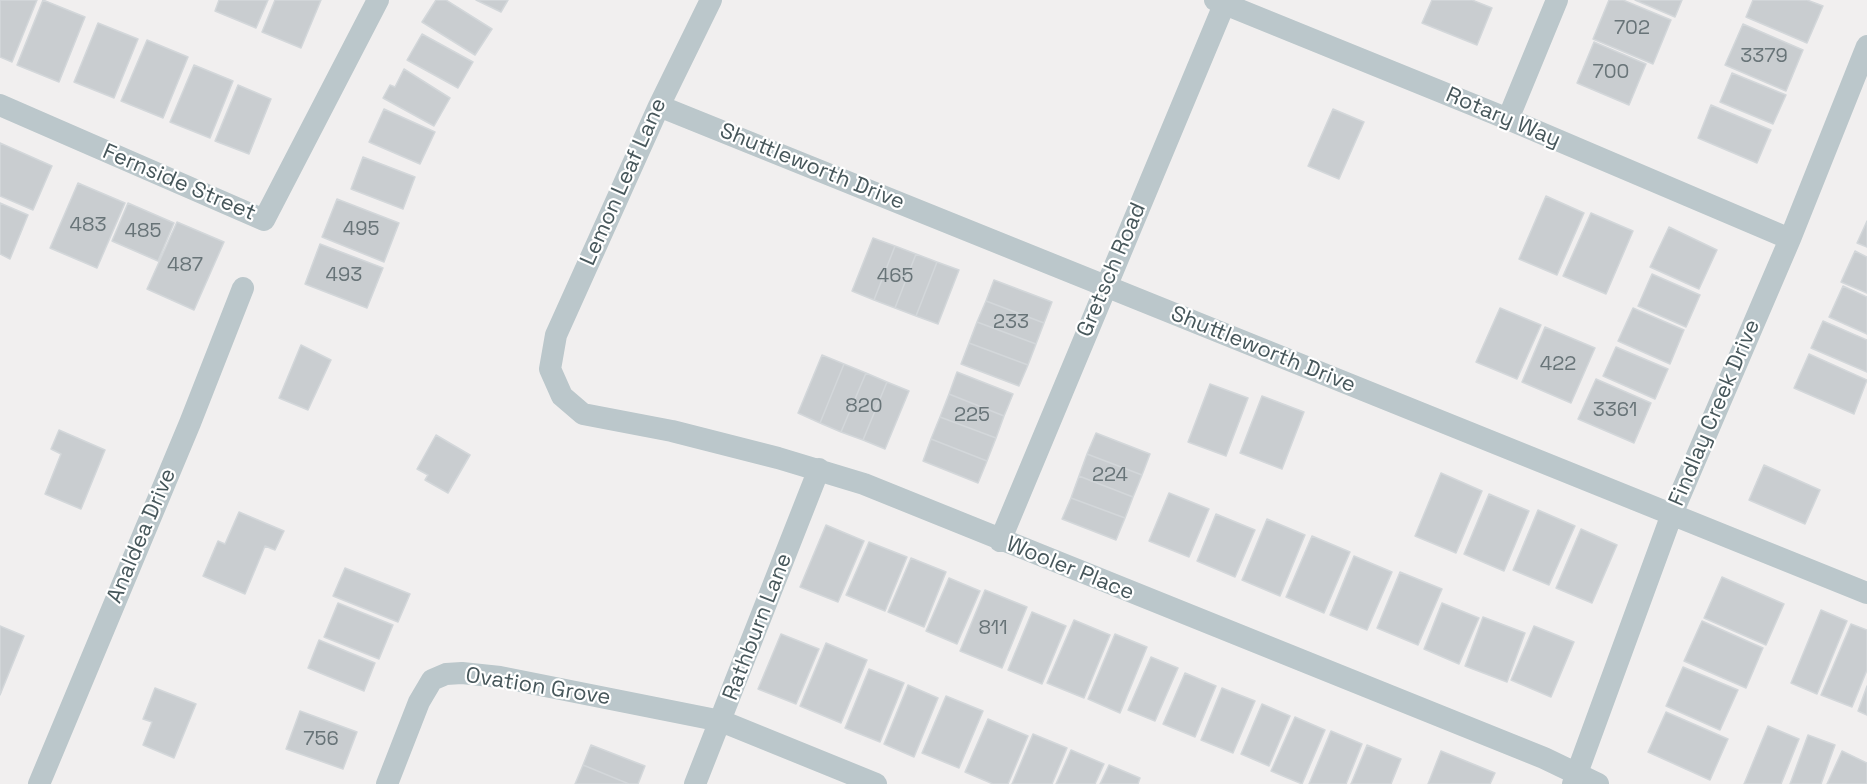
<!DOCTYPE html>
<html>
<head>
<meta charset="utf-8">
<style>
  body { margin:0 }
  canvas { display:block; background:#f1efef }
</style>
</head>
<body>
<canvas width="1867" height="784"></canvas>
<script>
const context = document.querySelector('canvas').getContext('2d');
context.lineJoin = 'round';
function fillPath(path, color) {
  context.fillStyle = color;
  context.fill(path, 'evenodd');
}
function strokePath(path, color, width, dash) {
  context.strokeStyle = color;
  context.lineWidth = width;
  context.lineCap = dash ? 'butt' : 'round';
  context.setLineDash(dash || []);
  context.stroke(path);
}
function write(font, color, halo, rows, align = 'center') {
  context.font = font + ' "Space Grotesk",sans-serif';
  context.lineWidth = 4.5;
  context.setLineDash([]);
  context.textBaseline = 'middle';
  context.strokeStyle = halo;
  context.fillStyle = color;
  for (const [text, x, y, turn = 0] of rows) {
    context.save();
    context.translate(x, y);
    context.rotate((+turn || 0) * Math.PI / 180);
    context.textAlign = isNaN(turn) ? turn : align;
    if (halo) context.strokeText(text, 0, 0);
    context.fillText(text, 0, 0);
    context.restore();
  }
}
const building = new Path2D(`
  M0,0H37L12,62L0,57Z
  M43,0L85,17L59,82L17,65Z
  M219,0H268L256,28L215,11Z
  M275,0H321L301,48L262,32Z
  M436,0H446L492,29L475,55L422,22Z
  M476,0H508L501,12Z
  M1432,0H1472L1492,8L1477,45L1422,23Z
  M1609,0H1623L1671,20L1653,64L1593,39Z
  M1635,0H1682L1675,17Z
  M1753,0H1807L1823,6L1807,43L1746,17Z
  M98,23L138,39L114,98L74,82Z
  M1743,24L1803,50L1786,91L1725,65Z
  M422,34L473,62L458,88L407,60Z
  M147,40L188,57L163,118L121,101Z
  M1594,42L1646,64L1629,105L1577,83Z
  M194,65L233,81L210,138L170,122Z
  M404,69L450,98L434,126L383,98L390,85L395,87Z
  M1732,73L1786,95L1773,124L1720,102Z
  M238,85L271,99L249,154L215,141Z
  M1711,105L1771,130L1757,163L1698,138Z
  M384,109L435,132L420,164L369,142Z
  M1333,109L1364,122L1339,179L1308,166Z
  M0,143L52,166L33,210L0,196Z
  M363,157L415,177L403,209L351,189Z
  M78,183L125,203L97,268L50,248Z
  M1546,196L1584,213L1557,275L1519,259Z
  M337,199L399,223L384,262L322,237Z
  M0,203L28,215L10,259L0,254Z
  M128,203L174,223L158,261L112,241Z
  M1591,213L1633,231L1606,294L1563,276Z
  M1867,221V247L1857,243Z
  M177,222L224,242L194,310L147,289Z
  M1669,227L1717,250L1699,289L1650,267Z
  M873,238L895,246L874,300L852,291Z
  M320,244L383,268L367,308L305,284Z
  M895,246L916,254L895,308L874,300Z
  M1855,251L1867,257V293L1841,282Z
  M916,254L937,262L916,316L895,308Z
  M937,262L959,270L938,324L916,316Z
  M1652,274L1700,295L1686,327L1638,306Z
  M994,280L1052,302L1044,323L986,301Z
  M1843,286L1867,297V334L1829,317Z
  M986,301L1044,323L1036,344L977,322Z
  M1500,308L1541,325L1517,379L1476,362Z
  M1633,308L1684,330L1670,364L1618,341Z
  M1823,321L1867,340V372L1811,348Z
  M977,322L1036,344L1028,365L969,343Z
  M1545,327L1595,348L1571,403L1522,382Z
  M969,343L1028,365L1019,386L961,364Z
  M301,345L331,360L308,410L279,398Z
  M1616,347L1668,369L1655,399L1603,376Z
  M1809,354L1867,380L1854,414L1794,388Z
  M822,355L844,364L820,423L798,413Z
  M844,364L866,373L841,432L820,423Z
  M957,372L1013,394L1004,416L949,394Z
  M866,373L887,382L863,440L841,432Z
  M1596,379L1651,403L1634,443L1578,419Z
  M887,382L909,391L885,449L863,440Z
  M1210,384L1248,398L1226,456L1188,442Z
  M949,394L1004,416L996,438L940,417Z
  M1262,396L1304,412L1282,469L1240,453Z
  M940,417L996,438L987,461L931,439Z
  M59,430L105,450L81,509L45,494L61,454L51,449Z
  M1096,433L1150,454L1142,475L1087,454Z
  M436,435L470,455L448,493L425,480L428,475L417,469Z
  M931,439L987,461L978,483L923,461Z
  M1087,454L1142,475L1133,497L1079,476Z
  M1764,465L1820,490L1805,524L1749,500Z
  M1441,473L1482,491L1456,553L1415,536Z
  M1079,476L1133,497L1125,518L1071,498Z
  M1169,493L1209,509L1189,557L1149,541Z
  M1489,494L1529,511L1504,571L1464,554Z
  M1071,498L1125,518L1116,540L1062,519Z
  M1538,510L1575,526L1549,585L1513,570Z
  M239,512L284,531L275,550L265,546L245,594L203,576L218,541L225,544Z
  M1216,514L1255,530L1235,577L1197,561Z
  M1267,519L1305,535L1280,596L1242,580Z
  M826,525L864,541L838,602L800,587Z
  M1581,529L1617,545L1592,603L1556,588Z
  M1312,536L1350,552L1324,613L1286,597Z
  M869,542L907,557L885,611L846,595Z
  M1354,556L1392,572L1367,630L1330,615Z
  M911,558L946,572L924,627L888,612Z
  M345,568L410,594L398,622L333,596Z
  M1400,572L1442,589L1418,645L1377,628Z
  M1722,577L1784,604L1766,645L1704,618Z
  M949,578L980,591L957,644L926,631Z
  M985,590L1027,607L1002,668L960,651Z
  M338,603L393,625L379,659L324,637Z
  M1442,603L1479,618L1459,664L1424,649Z
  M1821,610L1847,621L1817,694L1791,683Z
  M1032,612L1066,626L1042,684L1008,670Z
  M1483,617L1525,633L1507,682L1465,666Z
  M1074,620L1110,635L1084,698L1047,683Z
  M1702,621L1763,648L1746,688L1684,661Z
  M1851,624L1867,630V670L1852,707L1821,695Z
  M0,626L24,636L0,695Z
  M1534,626L1574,642L1551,697L1511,680Z
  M781,634L819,649L796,704L758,689Z
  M1115,634L1147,647L1120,713L1088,699Z
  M319,640L375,663L364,691L308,668Z
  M826,643L867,660L841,723L800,706Z
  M1151,657L1178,668L1155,721L1128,710Z
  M1683,667L1738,690L1720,730L1666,706Z
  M869,669L904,683L880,742L845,728Z
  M1185,673L1216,686L1195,737L1163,724Z
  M908,685L938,698L914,757L884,744Z
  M1867,686V715L1858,711Z
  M155,688L196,704L174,758L143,745L152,722L143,719Z
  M1222,688L1255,701L1233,753L1201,740Z
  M946,696L983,711L959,768L922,753Z
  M1262,704L1290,716L1269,766L1241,754Z
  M300,711L357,732L343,769L286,749Z
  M1666,712L1728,739L1710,780L1648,752Z
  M1295,717L1325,730L1302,784L1271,771Z
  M988,719L1028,736L1008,784H993L965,772Z
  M1768,726L1799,739L1781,784H1744Z
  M1331,731L1362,744L1346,784H1309Z
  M1033,734L1067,748L1052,784H1012Z
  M1808,735L1835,745L1821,784H1790Z
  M591,745L645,766L638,784H629L583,765Z
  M1367,745L1401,759L1391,784H1351Z
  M1071,750L1104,764L1095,784H1056Z
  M1441,751L1495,773L1490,784H1428Z
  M1842,751L1867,763V784H1827Z
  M583,765L629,784H575Z
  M1109,765L1140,778L1138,784H1100Z`);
fillPath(building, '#c9cdd0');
strokePath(building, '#d3d7da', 1.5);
strokePath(new Path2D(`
  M711,0L659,106L556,335L550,369L562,396L583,414L672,431L778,458L864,484L1544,758L1598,784
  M1215,0L1508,119L1790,239
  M0,105L264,220L378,0
  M659,106L1867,593
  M1508,119L1557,0
  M1000,541L1226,0
  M39,784L190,423L243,288
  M387,784L419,702L432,680L446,674L462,673L500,677L721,721L876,784
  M695,784L819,469
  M1573,784L1672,514L1790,239L1867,46`), '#bbc7cb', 22);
write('20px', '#687478', null, [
  ["702",1632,29],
  ["3379",1764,57],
  ["700",1611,73],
  ["483",88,226],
  ["495",361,230],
  ["485",143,232],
  ["487",185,266],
  ["493",344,276],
  ["465",895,277],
  ["233",1011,323],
  ["422",1558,365],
  ["820",864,407],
  ["3361",1615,411],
  ["225",972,416],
  ["224",1110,476],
  ["811",993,629],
  ["756",321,740]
]);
write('22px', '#47575b', '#fff', [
  ["Rotary Way",1503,118,23],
  ["Shuttleworth Drive",812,167,22],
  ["Lemon Leaf Lane",624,182,-66],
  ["Fernside Street",179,183,23],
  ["Gretsch Road",1112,270,-67],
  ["Shuttleworth Drive",1263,350,22],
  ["Findlay Creek Drive",1715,413,-67],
  ["Analdea Drive",142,536,-67],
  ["Wooler Place",1070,569,22],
  ["Rathburn Lane",758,627,-69],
  ["Ovation Grove",538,687,9]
]);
</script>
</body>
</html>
